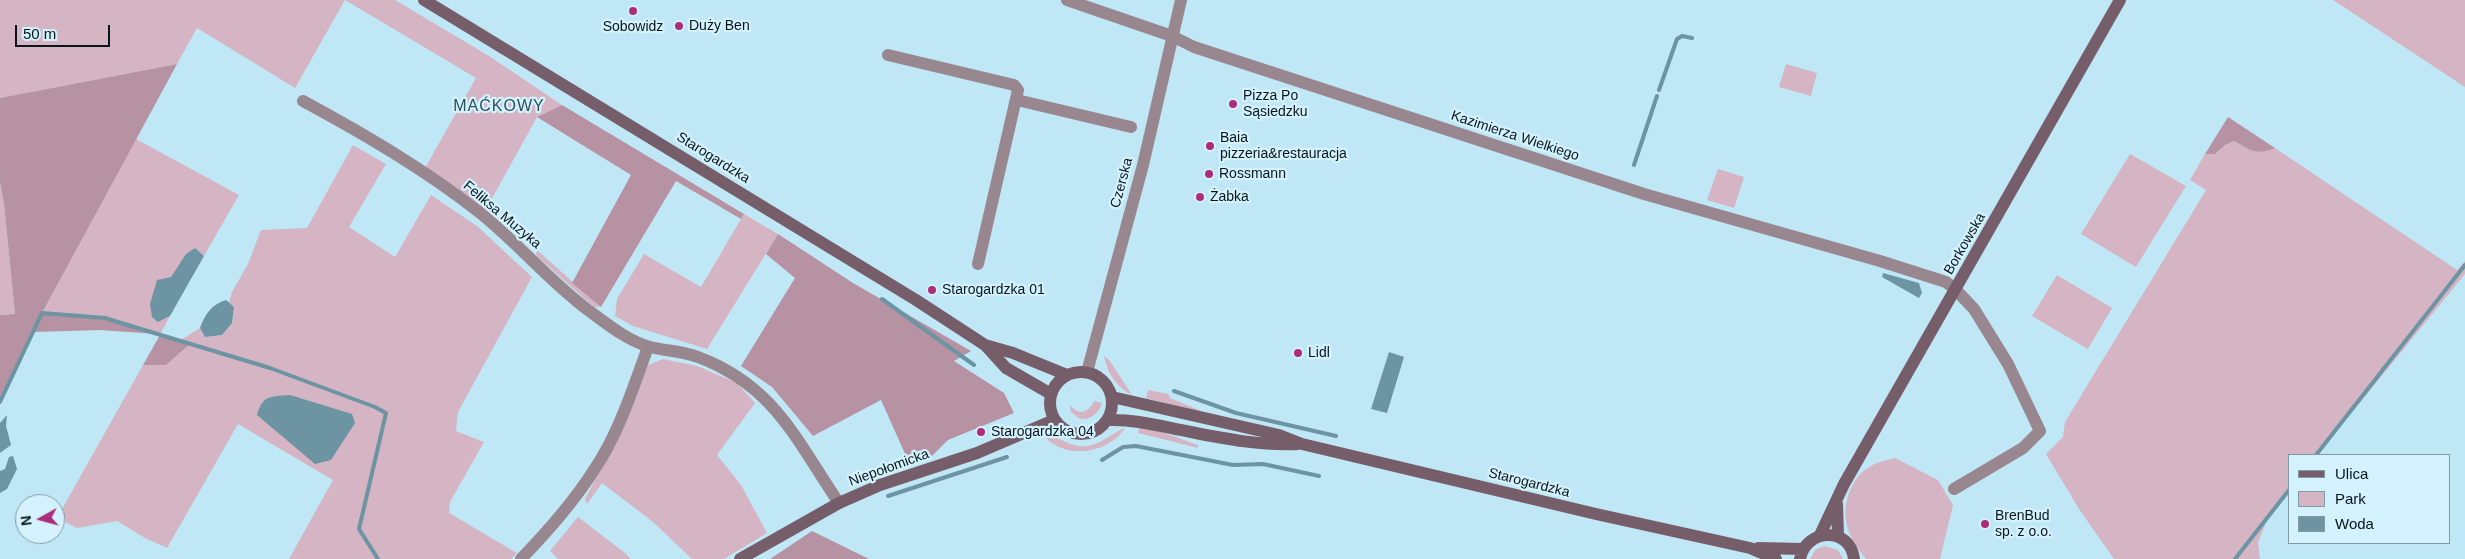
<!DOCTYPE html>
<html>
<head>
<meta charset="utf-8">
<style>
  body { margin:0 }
  #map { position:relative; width:2465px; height:559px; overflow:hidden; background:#c0e7f5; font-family:Helvetica,sans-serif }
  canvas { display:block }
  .legend { position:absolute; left:2288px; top:454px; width:162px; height:90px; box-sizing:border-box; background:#d4f2fe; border:1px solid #829aa3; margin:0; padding:6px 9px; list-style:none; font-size:15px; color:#08161b }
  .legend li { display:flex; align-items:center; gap:10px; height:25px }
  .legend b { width:25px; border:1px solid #829aa3 }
  .north { position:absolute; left:15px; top:494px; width:50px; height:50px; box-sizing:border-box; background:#d4f2fe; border:1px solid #829aa3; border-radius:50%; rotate:263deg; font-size:14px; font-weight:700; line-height:20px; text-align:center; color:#08161b }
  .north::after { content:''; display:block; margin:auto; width:18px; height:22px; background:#ad2c79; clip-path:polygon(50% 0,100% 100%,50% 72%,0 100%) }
  .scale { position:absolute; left:15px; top:25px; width:95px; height:22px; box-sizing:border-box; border:2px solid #08161b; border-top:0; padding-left:6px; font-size:15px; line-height:18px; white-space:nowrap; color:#08161b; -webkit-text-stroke:4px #d4f2fe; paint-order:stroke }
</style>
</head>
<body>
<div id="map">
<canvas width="2465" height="559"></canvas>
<ul class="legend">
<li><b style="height:6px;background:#755e69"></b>Ulica</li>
<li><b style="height:14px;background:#d5b5c4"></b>Park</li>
<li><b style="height:14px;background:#6c94a3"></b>Woda</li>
</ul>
<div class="north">N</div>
<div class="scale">50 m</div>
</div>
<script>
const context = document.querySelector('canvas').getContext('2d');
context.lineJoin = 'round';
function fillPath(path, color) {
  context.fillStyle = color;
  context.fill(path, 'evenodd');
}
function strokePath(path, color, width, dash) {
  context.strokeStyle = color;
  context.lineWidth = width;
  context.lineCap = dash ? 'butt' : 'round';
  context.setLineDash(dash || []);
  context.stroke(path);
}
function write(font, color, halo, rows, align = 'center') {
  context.font = font + ' Helvetica,sans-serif';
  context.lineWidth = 4.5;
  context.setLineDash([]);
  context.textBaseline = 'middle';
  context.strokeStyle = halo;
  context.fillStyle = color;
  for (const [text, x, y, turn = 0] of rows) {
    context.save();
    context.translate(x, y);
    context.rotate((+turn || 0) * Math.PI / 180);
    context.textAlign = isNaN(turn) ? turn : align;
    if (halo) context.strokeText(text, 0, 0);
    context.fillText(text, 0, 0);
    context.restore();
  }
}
fillPath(new Path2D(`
  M0,0H345L295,88L197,28L177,64L0,98Z
  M345,0H395L489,56L562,105L537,117L485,211L425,168L476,78Z
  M2333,0H2465V87Z
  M1786,64L1817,73L1811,96L1779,87Z
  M136,139L239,195L204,256L195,248L171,277L165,319L170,316L160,335L105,318L42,313Z
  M2234,141C2249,150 2258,155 2275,148L2457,270L2465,261V274L2317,455H2289V489L2272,509L2263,530L2258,543L2260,559H2114L2079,509L2046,454L2063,437L2065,422L2206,190L2190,180L2205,154H2215L2225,145Z
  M353,145L386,164L349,227L395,257L431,195L477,226L532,277L458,412L456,431L484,442L450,502L449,513L517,553L511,559H289L333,480L238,424L167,548L145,538L117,521L77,528L57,518L143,365H166L190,344L179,341L200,328L205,337L222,335L232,323L234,307L229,303L232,292L248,264L261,230L307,228Z
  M2130,154L2186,186L2136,267L2081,234Z
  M1718,169L1744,177L1734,208L1707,200Z
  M0,182L4,204L15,314L0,315Z
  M744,214L778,234L707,349L633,326L615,316L617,299L644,254L701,287Z
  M537,250L601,307H594L539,258L536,255Z
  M2057,275L2112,308L2088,349L2032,316Z
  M1104,356L1110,361L1132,395C1117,388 1107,373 1104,356Z
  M663,359L697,366L737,383L755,403L717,455L741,485L767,533L724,559H692L653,522L602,483L587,504L585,499L611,450L648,365Z
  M1148,390L1168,394L1170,398L1208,414L1146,398Z
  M1094,401L1102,403C1099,413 1091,420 1080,419L1071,412L1070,405C1079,416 1088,413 1094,401Z
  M1125,428C1109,454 1064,460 1044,436C1057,434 1065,444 1078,446C1097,449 1109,434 1125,428Z
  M1139,428L1156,430L1198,445V448L1138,433Z
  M1895,458L1938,480L1953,505L1940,559H1866C1859,550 1849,537 1847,525C1842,504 1851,478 1869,467C1877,462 1887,460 1895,458Z
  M578,517L625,553L631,559H558L550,551Z
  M1825,546L1838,550L1843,559H1810L1816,549Z`), '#d5b5c4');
fillPath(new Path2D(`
  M177,64L42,313L105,318L157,334L100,330L33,332L0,402V315L15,314L4,204L0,182V98Z
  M562,105L744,214L741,219L676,181L601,307L572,283L631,175L537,117Z
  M2228,117L2275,148C2257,156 2250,150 2234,141L2225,145L2215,154H2205Z
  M778,234L853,283L971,351L954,361L1004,393L1014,413L948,440L932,456L910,465L881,400L813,436L772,387L741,366L795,278L766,254Z
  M160,335L190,344L166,365H143Z
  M812,531L869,559H770Z`), '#b692a3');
fillPath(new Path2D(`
  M195,248L204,256L170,316L158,322L152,317L150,304L157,280L171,277L186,254Z
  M1883,273L1919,283L1922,293L1919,298L1882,277Z
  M226,300L234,307L232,323L222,335L205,337L200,328C205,314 211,305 226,300Z
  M1389,352L1404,357L1387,413L1371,409Z
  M290,395L352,414L355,423L331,460L315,464L257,415C263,394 271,397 290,395Z
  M7,415L6,426L11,445L0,453V423Z
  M13,456L17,469L7,489L0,493V471L5,469L9,457Z`), '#6c94a3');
strokePath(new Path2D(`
  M1659,90L1677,39L1682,36L1692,38
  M1634,165L1657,96
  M882,299L974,365
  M1174,391L1236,413L1336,436
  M0,402L42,313L105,318L131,326L270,368L375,407L386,413L359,529L378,559
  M2316,455L2465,265
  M1102,460L1123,447L1136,446L1233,465L1263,464L1319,476
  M888,496L1007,457
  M2235,559L2289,490`), '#6c94a3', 4);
strokePath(new Path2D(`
  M1067,0L1172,36L1194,47L1644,194L1880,261L1946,282L1956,290L1974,309L2008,364L2040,431L2023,448L1954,489
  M888,55L1014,85L1018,90L978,264
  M1017,100L1131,127
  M303,101C364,134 424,169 479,212C517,242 549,281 588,310C607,324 628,341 650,347C666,351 683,351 698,357C775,386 796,440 839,503
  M1087,372L1143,165L1181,0
  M521,559C548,531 573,503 594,470C619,433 633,388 648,347`), '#98878f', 12);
strokePath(new Path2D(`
  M424,0L916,300L985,345L1006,368L1051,394
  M985,345L1013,353L1067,375
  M1050 403a31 31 0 1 1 62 0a31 31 0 1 1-62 0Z
  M1112,397L1279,435L1302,444L1596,514L1750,548L1776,559
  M1108,420C1137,419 1163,427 1191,432C1226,439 1263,446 1298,444
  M1837,504L1838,536
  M1820,535L1844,484L2120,0
  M1758,548L1803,549
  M740,559L839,503L880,485L977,453L1054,420
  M1800,559C1806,528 1850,526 1854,559`), '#755e69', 12);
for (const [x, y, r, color] of [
  [633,11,5,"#ad2c79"],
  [679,26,5,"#ad2c79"],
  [1233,104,5,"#ad2c79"],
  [1210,146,5,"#ad2c79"],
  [1209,174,5,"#ad2c79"],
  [1200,197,5,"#ad2c79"],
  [932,290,5,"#ad2c79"],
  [1298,353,5,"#ad2c79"],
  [981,432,5,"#ad2c79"],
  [1985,524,5,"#ad2c79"]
]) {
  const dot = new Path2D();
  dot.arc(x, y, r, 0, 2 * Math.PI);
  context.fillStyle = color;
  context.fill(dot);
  strokePath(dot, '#d4f2fe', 2);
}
write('14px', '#08161b', '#d4f2fe', [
  ["Duży Ben",689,26],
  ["Sobowidz",633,27,"center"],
  ["Pizza Po",1243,96],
  ["Sąsiedzku",1243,112],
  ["Baia",1220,138],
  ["pizzeria&restauracja",1220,154],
  ["Rossmann",1219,174],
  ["Żabka",1210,197],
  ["Starogardzka 01",942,290],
  ["Lidl",1308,353],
  ["Starogardzka 04",991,432],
  ["BrenBud",1995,516],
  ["sp. z o.o.",1995,532]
], 'left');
write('14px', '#08161b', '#d4f2fe', [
  ["Kazimierza Wielkiego",1515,136,18],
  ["Starogardzka",713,158,32],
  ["Czerska",1122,183,-75],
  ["Feliksa Muzyka",502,215,40],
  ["Borkowska",1965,244,-60],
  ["Niepołomicka",889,468,-20],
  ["Starogardzka",1529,483,14]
]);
context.letterSpacing = '1px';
write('16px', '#2d505c', '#d4f2fe', [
  ["MAĆKOWY",499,107]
]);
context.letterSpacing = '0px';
</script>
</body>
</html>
